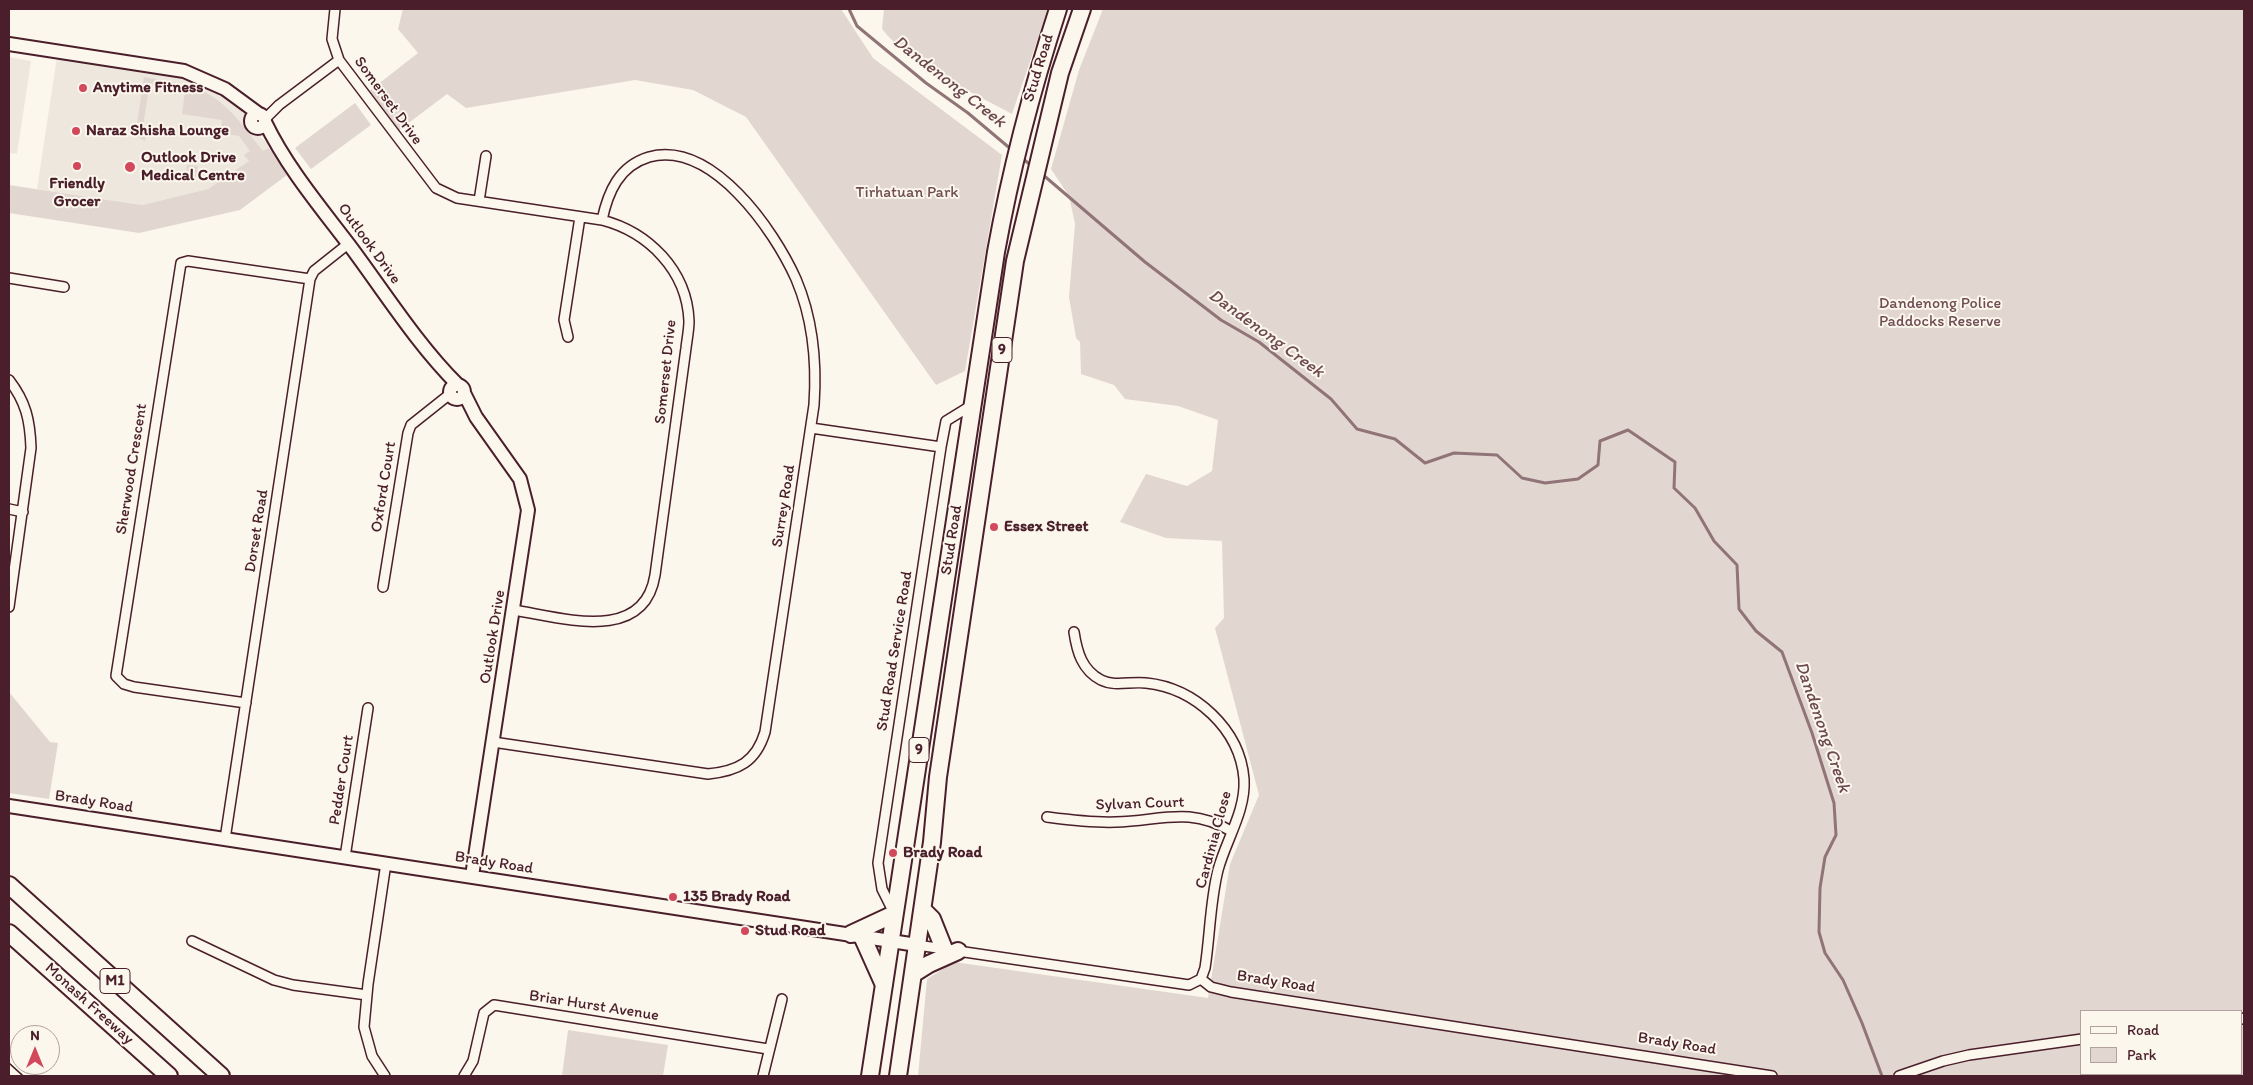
<!DOCTYPE html>
<html>
<head>
<meta charset="utf-8">
<style>
  body { margin:0 }
  #map { position:relative; width:2253px; height:1085px; overflow:hidden; background:#fbf7ec; font-family:Itim,sans-serif }
  canvas { display:block }
  .frame { position:absolute; inset:0; border:10px solid #4a1f2b; pointer-events:none }
  .legend { position:absolute; left:2080px; top:1010px; width:162px; height:65px; box-sizing:border-box; background:#fbf7ec; border:1px solid #b4a19f; margin:0; padding:6px 9px; list-style:none; font-size:15px; color:#4a1f2b }
  .legend li { display:flex; align-items:center; gap:10px; height:25px }
  .legend b { width:25px; border:1px solid #b4a19f }
  .north { position:absolute; left:10px; top:1025px; width:50px; height:50px; box-sizing:border-box; background:#fbf7ec; border:1px solid #b4a19f; border-radius:50%; rotate:0deg; font-size:14px; font-weight:700; line-height:20px; text-align:center; color:#4a1f2b }
  .north::after { content:''; display:block; margin:auto; width:18px; height:22px; background:#d1495b; clip-path:polygon(50% 0,100% 100%,50% 72%,0 100%) }
</style>
</head>
<body>
<div id="map">
<canvas width="2253" height="1085"></canvas>
<div class="frame"></div>
<ul class="legend">
<li><b style="height:6px;background:#fbf7ec"></b>Road</li>
<li><b style="height:14px;background:#e2d7d0"></b>Park</li>
</ul>
<div class="north">N</div>
</div>
<script>
const context = document.querySelector('canvas').getContext('2d');
context.lineJoin = 'round';
function fillPath(path, color) {
  context.fillStyle = color;
  context.fill(path, 'evenodd');
}
function strokePath(path, color, width, dash) {
  context.strokeStyle = color;
  context.lineWidth = width;
  context.lineCap = dash ? 'butt' : 'round';
  context.setLineDash(dash || []);
  context.stroke(path);
}
function write(font, color, halo, rows, align = 'center') {
  context.font = font + ' Itim,sans-serif';
  context.lineWidth = 4;
  context.setLineDash([]);
  context.textBaseline = 'middle';
  context.strokeStyle = halo;
  context.fillStyle = color;
  for (const [text, x, y, turn = 0] of rows) {
    context.save();
    context.translate(x, y);
    context.rotate((+turn || 0) * Math.PI / 180);
    context.textAlign = isNaN(turn) ? turn : align;
    if (halo) context.strokeText(text, 0, 0);
    context.fillText(text, 0, 0);
    context.restore();
  }
}
fillPath(new Path2D(`
  M9,57L31,61L17,154L9,153Z
  M57,57L178,76L196,81L229,99L244,113L250,127L267,143L269,148L208,189L142,205L37,189Z`), '#eee7de');
fillPath(new Path2D(`
  M403,9H841L873,58L1002,155L965,371L936,385L746,117L693,90L635,80L466,108L447,94L398,131L368,92L418,53L398,29Z
  M884,9H1048L1012,114C972,92 909,64 882,29Z
  M1103,9H2244V1076H918L927,979L954,962L1208,998L1230,864L1259,795L1215,628L1224,618L1222,541L1166,538L1120,522L1146,474L1187,486L1212,471L1218,420L1178,406L1125,399L1114,385L1081,374L1080,342L1076,338L1069,297L1075,224L1069,196L1051,169L1079,70ZM2082,1011H2242V1074H2082Z
  M144,77L178,83L176,95H174L175,87L150,83L142,132L146,133L145,141L138,137L136,130Z
  M186,84C225,97 239,121 263,151L269,148L287,175L240,210L139,233L9,213V185L142,205L208,189L249,161L244,155L250,151L239,136L220,133L222,120L182,114Z
  M355,103L371,125L311,169L295,148Z
  M187,165L198,166L196,179L185,181Z
  M9,692L50,742L58,743L49,799L9,793Z
  M568,1030L668,1045L663,1076H562Z`), '#e2d7d0');
strokePath(new Path2D(`
  M849,9L857,26L926,83L968,113L1012,150
  M1022,158L1033,167
  M1042,174L1145,262L1221,320L1259,342L1331,399L1357,429L1395,439L1425,463L1454,453L1497,455L1522,478L1545,483L1578,479L1598,465L1600,441L1628,430L1675,462L1674,488L1695,508L1714,541L1737,565L1739,609L1756,631L1782,652L1812,733L1834,803L1836,835L1825,857L1820,888L1819,932L1825,953L1843,980L1862,1023L1882,1076`), '#907477', 3);
const street = new Path2D(`
  M335,9L332,39L339,60L436,188L457,198L602,220C648,232 687,270 689,321C689,330 687,339 686,348L655,575C644,645 560,617 513,610
  M265,119L279,105L339,60
  M479,201L486,156
  M9,278L64,287
  M568,337L564,320L580,217
  M9,380C26,402 30,420 31,448L9,607
  M811,428L941,447
  M9,509L23,512
  M383,587L408,433L411,425L450,394
  M1074,632C1077,652 1082,670 1101,680C1115,687 1131,681 1146,683C1195,688 1240,729 1244,779C1246,811 1226,840 1218,870C1210,902 1210,936 1205,968L1201,979
  M246,703L134,687L124,684L116,676L181,263L188,261L310,279
  M493,742L708,774C738,771 756,762 765,732L814,405C817,362 813,319 796,279C774,230 712,140 649,157C619,166 608,192 602,220
  M1047,817C1070,820 1092,823 1116,822C1160,821 1189,806 1231,831
  M225,839L310,279L314,271L348,244
  M345,857L368,708
  M893,911L882,889L878,863L941,447L946,421L972,405
  M192,941L274,980L293,985L367,995
  M917,945L1189,985L1201,979
  M1201,979L1211,987L1231,992L1772,1076
  M2242,1019L2244,1018
  M9,1056L31,1076
  M385,1076L372,1056L364,1027L368,984L386,863
  M464,1076L473,1061L484,1013L494,1005L768,1049
  M763,1076L782,999
  M1899,1076L1943,1061L1969,1055L2082,1039`);
const secondary = new Path2D(`
  M9,44L184,71L225,89L259,114
  M251 121a7 7 0 1 1 14 0a7 7 0 1 1-14 0Z
  M265,122C287,168 322,209 353,250C387,296 418,345 458,385
  M450 392a7 7 0 1 1 14 0a7 7 0 1 1-14 0Z
  M464,393L476,417L520,479L528,510L472,876
  M9,806L917,945`);
const highway = new Path2D(`
  M9,885L221,1076
  M923,910L932,919L944,949
  M9,933L169,1076
  M851,934L894,914
  M862,936L884,985
  M913,974L929,964L958,951
  M870,1076L996,252C1011,169 1032,89 1058,9
  M898,1076L932,842L938,777L1015,261L1060,73L1082,9`);
strokePath(street, '#4a1f2b', 12);
strokePath(secondary, '#4a1f2b', 16);
strokePath(highway, '#4a1f2b', 20);
strokePath(street, '#fbf7ec', 9);
strokePath(secondary, '#fbf7ec', 12);
strokePath(highway, '#fbf7ec', 16);
for (const [x, y, r, color] of [
  [83,88,5,"#d1495b"],
  [76,131,5,"#d1495b"],
  [77,166,5,"#d1495b"],
  [130,167,6,"#d1495b"],
  [994,527,5,"#d1495b"],
  [893,853,5,"#d1495b"],
  [673,897,5,"#d1495b"],
  [745,931,5,"#d1495b"]
]) {
  const dot = new Path2D();
  dot.arc(x, y, r, 0, 2 * Math.PI);
  context.fillStyle = color;
  context.fill(dot);
  strokePath(dot, '#fbf7ec', 2);
}
for (const [x, y, w] of [
  [1002,350,20],
  [919,750,20],
  [115,981,30]
]) {
  const box = new Path2D();
  box.roundRect(x - w / 2, y - 12.5, w, 25, 4);
  context.fillStyle = '#fbf7ec';
  context.fill(box);
  strokePath(box, '#4a1f2b', 1);
}
write('bold 15px', '#4a1f2b', null, [
  ["9",1002,350],
  ["9",919,750],
  ["M1",115,981]
]);
write('16px', '#4a1f2b', '#fbf7ec', [
  ["Stud Road",1039,68,-73],
  ["Somerset Drive",388,101,54],
  ["Outlook Drive",369,244,54],
  ["Somerset Drive",666,372,-84],
  ["Sherwood Crescent",132,469,-81],
  ["Oxford Court",384,487,-81],
  ["Surrey Road",784,506,-81],
  ["Dorset Road",257,531,-81],
  ["Stud Road",952,540,-81],
  ["Outlook Drive",493,637,-81],
  ["Stud Road Service Road",895,651,-81],
  ["Pedder Court",342,780,-81],
  ["Brady Road",94,802,9],
  ["Sylvan Court",1140,804,-2],
  ["Cardinia Close",1214,840,-75],
  ["Brady Road",494,863,9],
  ["Brady Road",1276,982,9],
  ["Monash Freeway",89,1004,42],
  ["Briar Hurst Avenue",594,1006,9],
  ["Brady Road",1677,1044,9]
]);
write('bold 16px', '#4a1f2b', '#fbf7ec', [
  ["Anytime Fitness",93,88],
  ["Naraz Shisha Lounge",86,131],
  ["Outlook Drive",141,158],
  ["Medical Centre",141,176],
  ["Friendly",77,184,"center"],
  ["Grocer",77,202,"center"],
  ["Essex Street",1004,527],
  ["Brady Road",903,853],
  ["135 Brady Road",683,897],
  ["Stud Road",755,931]
], 'left');
write('16px', '#704d54', '#fbf7ec', [
  ["Tirhatuan Park",907,193],
  ["Dandenong Police",1940,304],
  ["Paddocks Reserve",1940,322]
]);
write('italic 18px', '#6d4a51', '#fbf7ec', [
  ["Dandenong Creek",949,82,38],
  ["Dandenong Creek",1266,334,36],
  ["Dandenong Creek",1822,727,71]
]);
</script>
</body>
</html>
